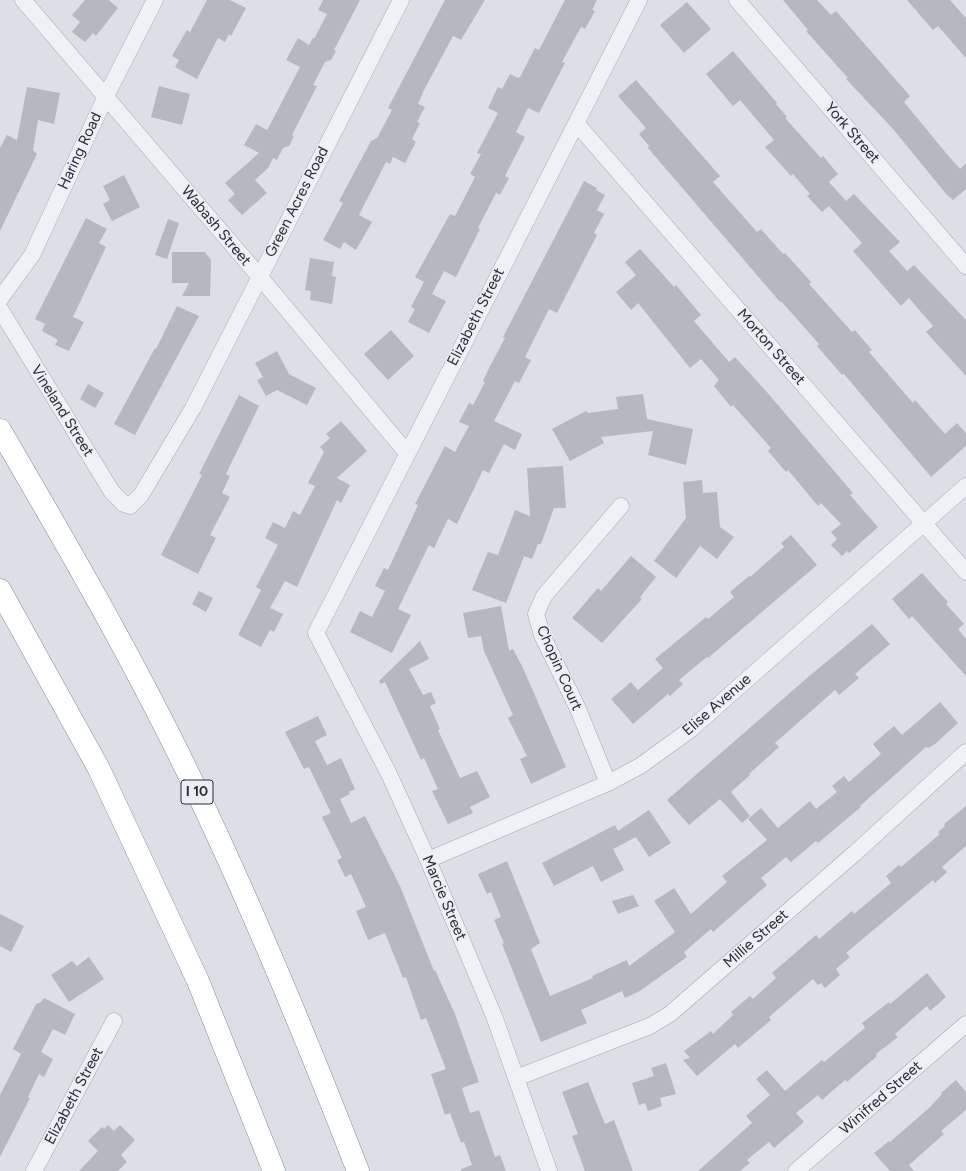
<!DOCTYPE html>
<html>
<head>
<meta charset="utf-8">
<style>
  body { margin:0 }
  canvas { display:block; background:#dddfe6 }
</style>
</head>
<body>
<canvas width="966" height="1171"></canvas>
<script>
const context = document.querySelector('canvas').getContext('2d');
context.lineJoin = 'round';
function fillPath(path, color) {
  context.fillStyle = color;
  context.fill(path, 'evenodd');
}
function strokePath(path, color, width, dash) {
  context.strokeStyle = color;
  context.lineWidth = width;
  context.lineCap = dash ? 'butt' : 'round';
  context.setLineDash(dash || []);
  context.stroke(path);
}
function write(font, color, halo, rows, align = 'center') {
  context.font = font + ' Figtree,sans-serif';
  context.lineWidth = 3;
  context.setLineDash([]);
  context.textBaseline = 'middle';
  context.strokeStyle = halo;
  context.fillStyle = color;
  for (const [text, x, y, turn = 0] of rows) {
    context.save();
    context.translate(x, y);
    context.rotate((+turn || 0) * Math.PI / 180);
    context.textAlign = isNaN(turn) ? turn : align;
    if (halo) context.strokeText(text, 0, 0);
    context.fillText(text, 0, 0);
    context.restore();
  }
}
fillPath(new Path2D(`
  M85,0H109L118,8L96,36L93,33L85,42L72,32L80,22L72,15Z
  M207,0H230L246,8L231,36L229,34L225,42L218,38L197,79L175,67L179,60L172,56L187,30L190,32Z
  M323,0H360L334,50L336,51L331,60L325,62L313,85L317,86L292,135L294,136L289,146L283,148L277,160L273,158L268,168L255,180L267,193L242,215L228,200L235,194L225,183L259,153L244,145L256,124L267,130L271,123L300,67L286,60L298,38L309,45L313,38L314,39L327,14L318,10Z
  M445,0H485L461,40L453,36L424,90L418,104L425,107L417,122L420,123L412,139L416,142L405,163L393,157L390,164L386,162L359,215L372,222L356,250L344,242L340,249L323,240L343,203L339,201L371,141L377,138L392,110L388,108Z
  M565,0H597L592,10L595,11L585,29L581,27L562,62L565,63L539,113L528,108L516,132L525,137L505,176L509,178L500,195L496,193L478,228L480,229L456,277L444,271L432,294L446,301L429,333L408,322L415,309L411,307L424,282L415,277L450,214L455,216L475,177L470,174L481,154L477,153L498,113L488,108L498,87L502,89L510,74L518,78L520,77L535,48L539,50Z
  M783,0H817L831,15L836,11L910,96L904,102L946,153L960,169L966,163V189L953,200L947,195L893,129L846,79L848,78L806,31L808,30Z
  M907,0H950L966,18V58L938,26L933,30Z
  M687,2L711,29L684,53L660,25Z
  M733,51L777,103L776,104L787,117L785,118L821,158L823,156L838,174L829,182L846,201L854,194L900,242L889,251L907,271L914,265L966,320V376L926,332L933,326L909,298L901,306L853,251L862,243L829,206L822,212L807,196L810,194L793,174L791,176L765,147L774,140L740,100L733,106L706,74Z
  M636,80L720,176L713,182L757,232L761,229L783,254L785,253L811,282L809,284L852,332L855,330L872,350L869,352L913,403L915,400L945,434L957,423L966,433V446L931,477L844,374L842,375L817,346L819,344L781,301L780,302L648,148L649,146L639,134L646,128L618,96Z
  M159,86L190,94L182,125L151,117Z
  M27,87L60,93L54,124L38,120L33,150L37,154L0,231V148L7,135L17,140Z
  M124,175L140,207L112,221L103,204L110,200L103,186Z
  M584,181L597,188L596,190L605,195L597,210L604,214L594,233L597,235L557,313L549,309L525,357L531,360L519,383L515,381L494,421L522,434L515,450L504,444L489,473L483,470L457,524L448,519L434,548L429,545L398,609L411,615L392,653L350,632L360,611L372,617L385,591L375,586L384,568L388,570L418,505L415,504L445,446L455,452L469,426L459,422L469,403L473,405L485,382L483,381L489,368L505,338L503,337Z
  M86,218L107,229L99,243L106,247L73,317L84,322L69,351L55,345L58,340L42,331L45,324L35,319Z
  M168,219L179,223L167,259L155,255Z
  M640,249L674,287L676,285L701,315L694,321L729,362L735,357L766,391L853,493L850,495L878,527L849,553L847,551L842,556L831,545L837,539L831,532L841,524L821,503L818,506L788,470L786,472L768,451L771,448L733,405L731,407L714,386L719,380L701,359L690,368L638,303L631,310L616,292L636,275L625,262Z
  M172,252H205L211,260L210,296H182L189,283H172Z
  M310,258L334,262L332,276L336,277L332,304L310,300L311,291L305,290Z
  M177,306L199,316L135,435L114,424L155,348L156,349Z
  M391,330L414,356L388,380L364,354Z
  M277,351L289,374L316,388L307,405L277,390L266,396L257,380L263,377L255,363Z
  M88,384L104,393L95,408L80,399Z
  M643,394L647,419L693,429L686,465L648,455L653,431L601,437L604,443L570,461L552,429L586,411L588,413L618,409L616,397Z
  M239,395L259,406L226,474L230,476L222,493L230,497L210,535L216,538L198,574L161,555L202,475L199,474Z
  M341,421L367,451L337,478L350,485L341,503L337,500L297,587L285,581L270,608L283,614L274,632L270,630L261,647L238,635L261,590L256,587L278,545L265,538L273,522L285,528L293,511L300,515L315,486L308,483L324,452L320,447L330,438L326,434Z
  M563,466L566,508H554L541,544H538L532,559L524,556L506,603L472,590L488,552L498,555L515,510L530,516L527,468Z
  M702,480L703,493L717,492L720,527L734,537L717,559L700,546L676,578L654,561L686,518L683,482Z
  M791,535L817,565L708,658L707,657L679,680L683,684L670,696L668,694L633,724L611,699L631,682L638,690L663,668L655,659L706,617L708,619L734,597L730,592L749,576L750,577L784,547L781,543Z
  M631,556L656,577L640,597L642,599L602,643L572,618L598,588L601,591Z
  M922,573L948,602L946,604L964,624L958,629L966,639V676L912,616L909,619L892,599Z
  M199,591L213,598L206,612L192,604Z
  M501,606L509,651L513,649L523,668L566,767L531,784L520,759L527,756L508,718L513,715L484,651L481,636L468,638L463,613Z
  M872,624L890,644L855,674L859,678L839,695L835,690L775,743L779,747L749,774L750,775L731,792L750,816L742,823L720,799L689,825L667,800L807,678Z
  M420,641L429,659L409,669L423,695L431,692L436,703L430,706L440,729L438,730L460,778L477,771L490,797L470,807L473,813L448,824L432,791L438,789L424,758L421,760L385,682L381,684L379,681Z
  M940,702L958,723L935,744L928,748L926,747L860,806L861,807L818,843L816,841L791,862L786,857L761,878L767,885L713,932L711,929L684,952L687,957L640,991L625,998L622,991L581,1010L587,1023L541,1042L502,944L504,943L494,920L501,917L491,892L487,894L478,874L507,861L540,943L531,949L550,996L593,978L592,976L627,960L629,966L675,932L654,901L674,888L691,914L727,882L722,876L767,840L748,819L761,808L778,828L810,801L816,809L837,792L832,786L844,776L849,782L881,754L873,744L894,726L902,735Z
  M318,716L327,735L315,741L327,765L341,758L355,789L349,792L350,794L340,799L351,823L365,816L400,886L434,971L435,970L455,1014L479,1082L462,1088L470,1113L479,1110L495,1157L500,1155L506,1171H461V1169L472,1165L464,1142L461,1143L450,1113L445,1115L431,1074L446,1069L426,1018L421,1020L406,977L403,978L385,933L368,940L356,911L366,907L351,874L345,877L337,860L342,858L322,817L331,813L309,767L304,769L285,732Z
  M966,806V846L942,867L947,872L935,883L933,880L846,953L850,957L836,969L840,975L825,988L821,983L818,985L813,979L769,1017L771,1020L738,1048L735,1044L697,1076L683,1060L690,1058L684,1051L711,1031L713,1034L733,1015L731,1012L750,996L753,999L776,978L772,973L816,935L819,939L852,911L854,914L891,883L886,876L899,865L901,867L940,834L938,832L945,826L944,824Z
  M649,810L671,843L649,857L636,837L613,849L624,870L601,882L593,866L554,886L542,863L615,825L618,831Z
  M633,895L639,906L618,914L612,901Z
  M0,914L24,926L11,952L0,946Z
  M89,957L104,979L69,1002L51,975L72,961L77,966Z
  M927,973L946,997L930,1011L927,1006L895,1034L898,1037L876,1054L877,1056L847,1082L845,1080L822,1100L818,1095L796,1113L804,1122L774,1148L769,1142L747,1160L750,1163L740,1171H698L752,1123L746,1116L770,1095L756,1079L767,1070L785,1091L822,1060L824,1062L865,1028L862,1023L889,1002L890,1004Z
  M44,998L75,1014L65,1035L53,1029L41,1052L53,1059L44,1077L39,1074L28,1097L30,1098L0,1157V1095L21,1054L13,1049L36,1004L41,1002Z
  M666,1063L676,1094L660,1098L662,1106L648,1111L645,1103L639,1105L632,1083L654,1076L651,1068Z
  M956,1080L966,1092V1110L941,1131L944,1134L909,1165L914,1171H890L874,1153L889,1141L890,1142L929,1108L942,1094L941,1093Z
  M588,1082L605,1124L614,1120L633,1171H585L572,1136L578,1134L562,1092Z
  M108,1125L114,1131L120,1125L135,1140L121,1155L127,1162L118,1171H79L98,1151L88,1141L102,1127L104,1129Z`), '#b5b8c2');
const minor = new Path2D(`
  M23,0L259,276L407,453
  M737,0L966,266
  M576,123L966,572
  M0,299L32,255L106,96L155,0
  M0,309L112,492L124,504L130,506L141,495L193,408L401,0
  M608,783L578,709L542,635L536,614L544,596L621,506
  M428,860L608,783L640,766L690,730L966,486
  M516,1078L650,1026L670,1014L855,853L966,752
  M34,1171L114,1021
  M549,1171L494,1016L428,860L389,774L316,633L639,0
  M796,1171L966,1024`);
const motorway = new Path2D(`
  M0,430C66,543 132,657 189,775C251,904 306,1037 358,1171
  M0,590L99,769L198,981L274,1171`);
strokePath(minor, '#a3a6af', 17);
strokePath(motorway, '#868b9b', 23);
strokePath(minor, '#f0f1f5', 16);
strokePath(motorway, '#fff', 22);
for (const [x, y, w] of [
  [197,792,32]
]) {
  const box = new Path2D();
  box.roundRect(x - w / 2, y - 12, w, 24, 3);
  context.fillStyle = '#eceef4';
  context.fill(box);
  strokePath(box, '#282c3b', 1);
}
write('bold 14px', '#282c3b', null, [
  ["I 10",197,792]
]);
write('15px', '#282c3b', '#eceef4', [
  ["York Street",852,133,49],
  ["Haring Road",80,151,-65],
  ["Green Acres Road",297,202,-63],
  ["Wabash Street",216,226,50],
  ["Elizabeth Street",476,317,-63],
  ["Morton Street",771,347,49],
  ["Vineland Street",62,411,58],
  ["Chopin Court",559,668,66],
  ["Elise Avenue",717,705,-41],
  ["Marcie Street",444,898,67],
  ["Millie Street",756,939,-41],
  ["Elizabeth Street",74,1096,-62],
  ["Winifred Street",881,1098,-41]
]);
</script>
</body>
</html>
